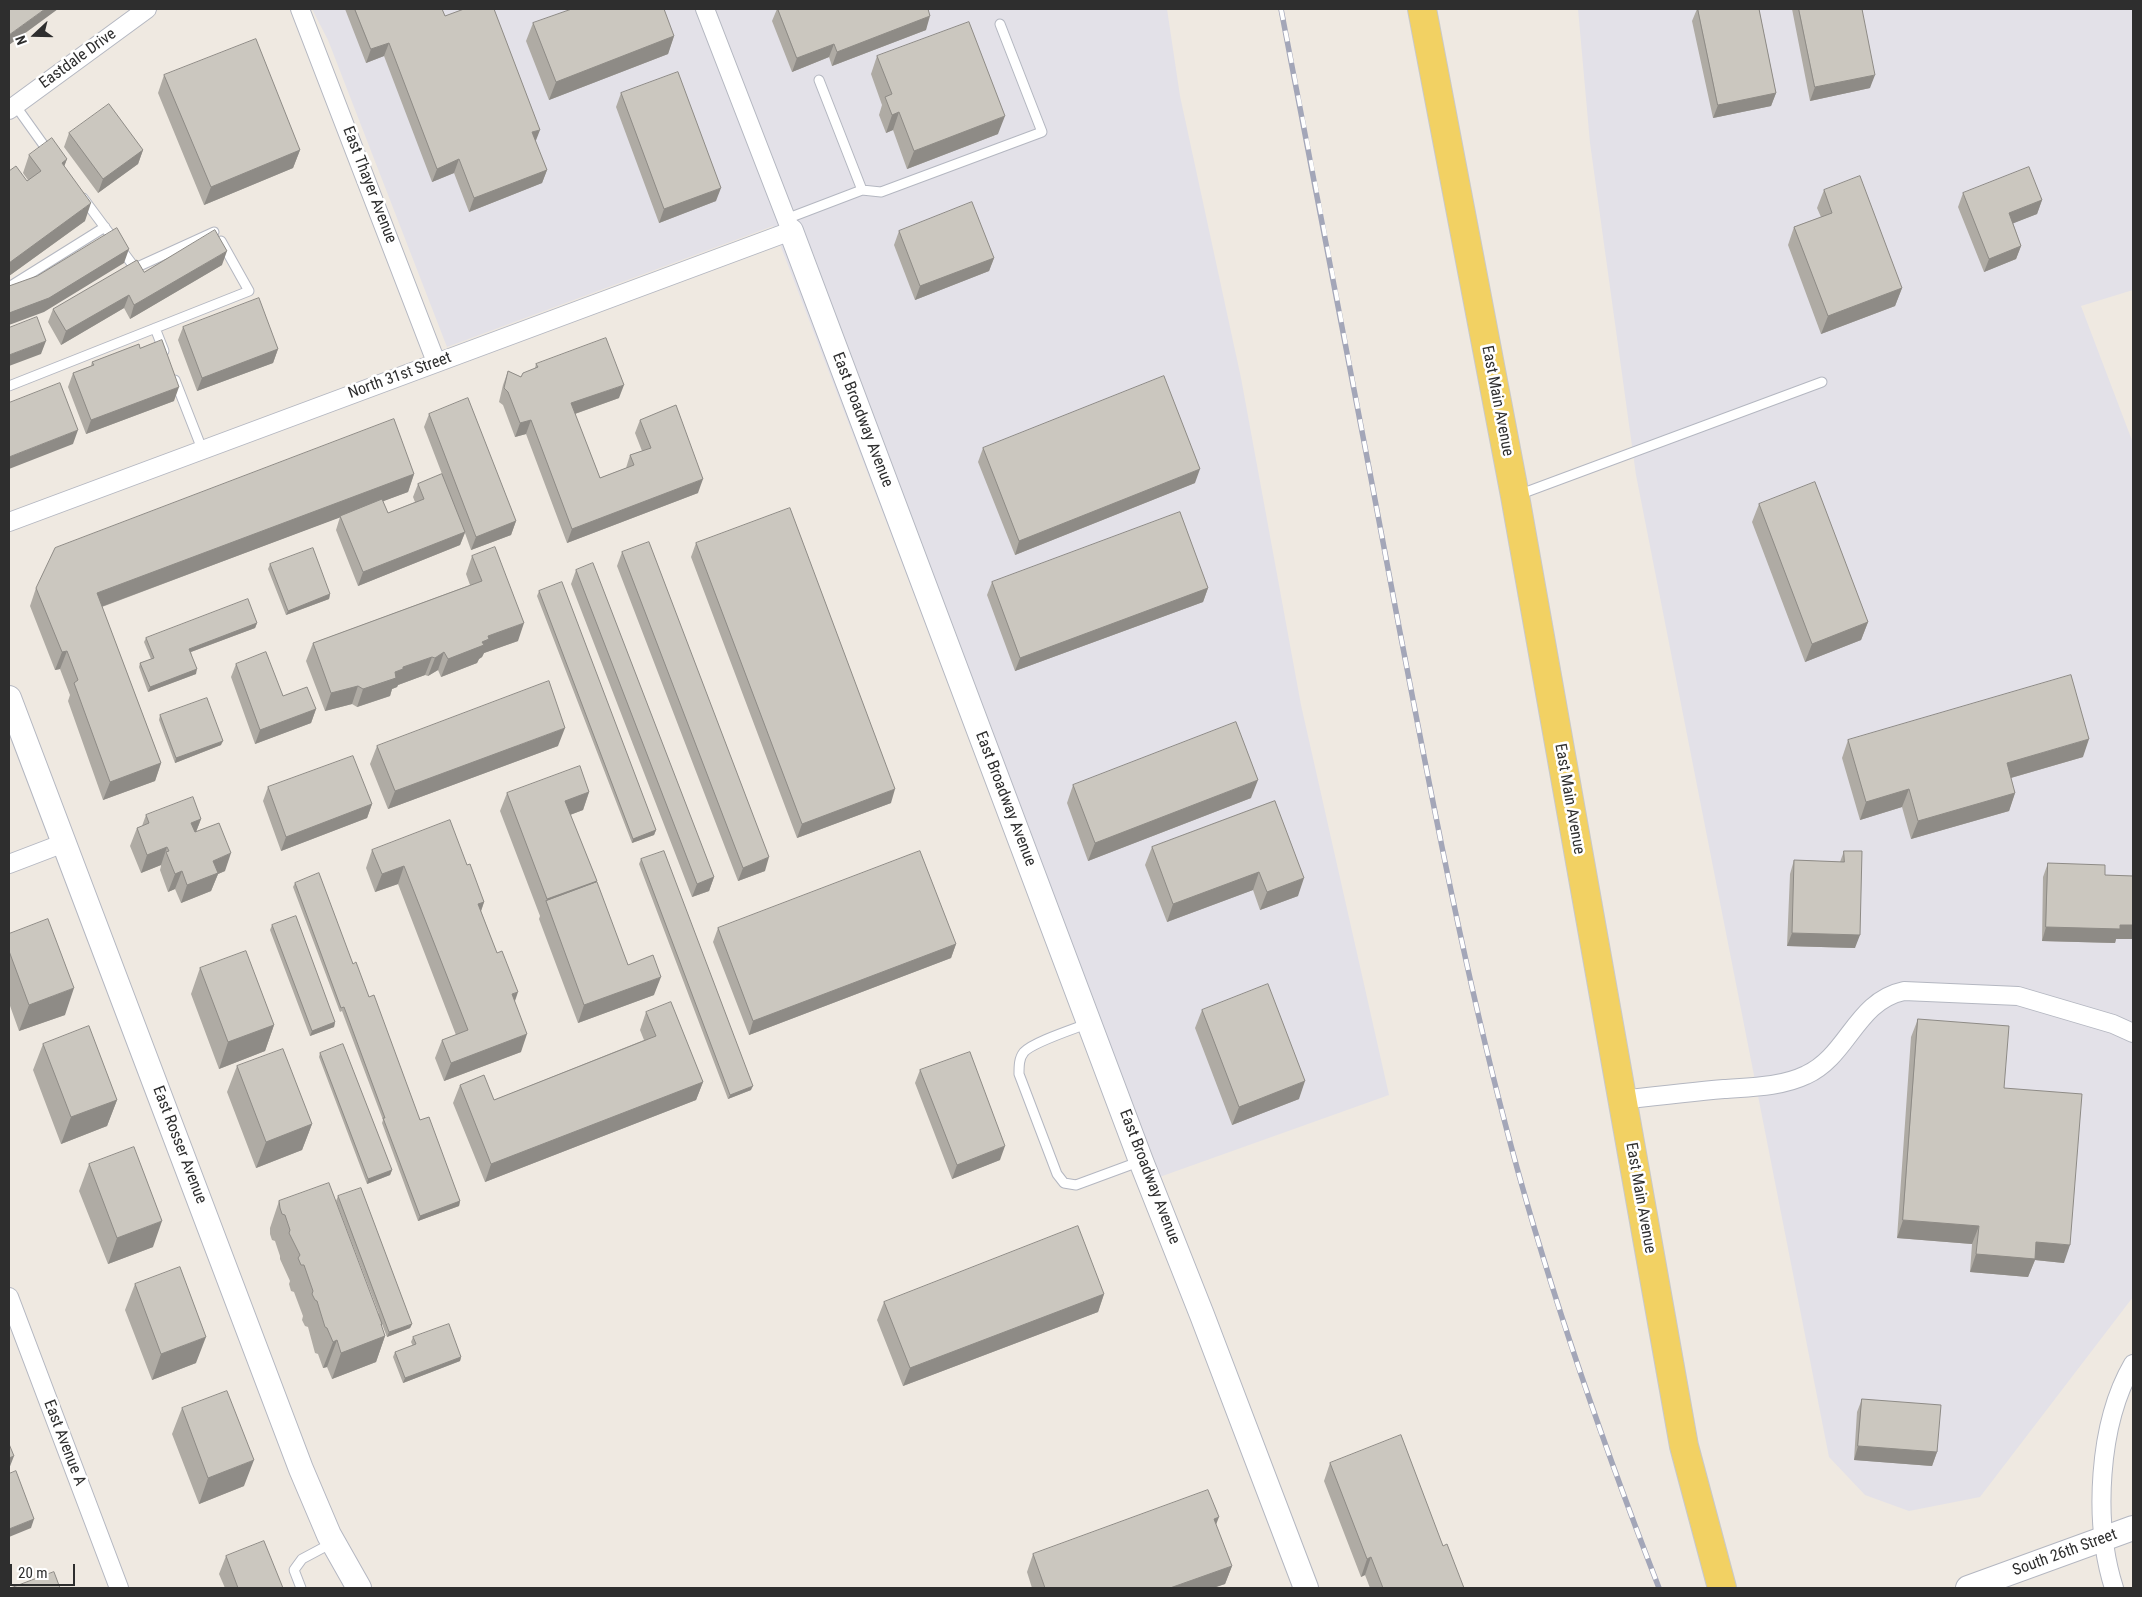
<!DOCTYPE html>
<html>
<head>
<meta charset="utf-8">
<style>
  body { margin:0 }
  #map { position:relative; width:2142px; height:1597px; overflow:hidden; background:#efe9e1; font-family:"Roboto Condensed",sans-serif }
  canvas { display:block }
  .frame { position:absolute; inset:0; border:10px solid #2e2e2e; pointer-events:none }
  .north { position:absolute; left:10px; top:10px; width:50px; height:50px; -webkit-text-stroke:4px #fff; paint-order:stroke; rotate:249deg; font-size:14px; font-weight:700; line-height:20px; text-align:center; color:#2e2e2e }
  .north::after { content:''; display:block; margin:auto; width:18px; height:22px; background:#2e2e2e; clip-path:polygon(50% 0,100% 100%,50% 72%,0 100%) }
  .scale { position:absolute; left:10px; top:1564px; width:65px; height:22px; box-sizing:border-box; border:2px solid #2e2e2e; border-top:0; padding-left:6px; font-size:15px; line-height:18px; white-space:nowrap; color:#2e2e2e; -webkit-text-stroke:4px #fff; paint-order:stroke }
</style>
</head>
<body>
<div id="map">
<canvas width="2142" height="1597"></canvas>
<div class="frame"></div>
<div class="north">N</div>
<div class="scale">20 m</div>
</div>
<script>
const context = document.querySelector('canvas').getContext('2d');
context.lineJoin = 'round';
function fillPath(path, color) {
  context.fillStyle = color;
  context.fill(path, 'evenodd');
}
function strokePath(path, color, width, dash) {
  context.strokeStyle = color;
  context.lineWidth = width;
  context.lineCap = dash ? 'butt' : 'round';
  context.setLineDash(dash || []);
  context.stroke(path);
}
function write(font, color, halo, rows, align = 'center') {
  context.font = font + ' "Roboto Condensed",sans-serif';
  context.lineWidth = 5;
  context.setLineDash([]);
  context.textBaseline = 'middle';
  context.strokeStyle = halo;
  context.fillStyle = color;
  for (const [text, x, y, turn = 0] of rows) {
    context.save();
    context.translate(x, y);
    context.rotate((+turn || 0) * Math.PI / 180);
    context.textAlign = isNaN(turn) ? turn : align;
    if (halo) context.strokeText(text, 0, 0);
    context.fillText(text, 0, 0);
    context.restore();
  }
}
fillPath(new Path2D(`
  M312,9H1167L1180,96L1241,378L1301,705L1389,1095L1140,1184L773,226L447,347L328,40Z
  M1578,9H2133V290L2081,306L2133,443V1297L1980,1497L1909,1511L1865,1495L1829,1457L1636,475L1590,143Z`), '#e3e1e8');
const lane = new Path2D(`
  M819,80L862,190L881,192L1042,132L1000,24
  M15,105L50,154
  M83,198L135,268L214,232
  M786,219L862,190
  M9,287L105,227
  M155,328L164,351
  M175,380L202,449
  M9,386L249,291L221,241
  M1518,495L1822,382
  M1089,1023C1074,1029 1033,1042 1024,1052C1019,1058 1019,1066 1019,1074L1057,1174L1064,1183L1076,1185L1141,1161
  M301,1588L294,1570L302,1559L332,1543`);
const street = new Path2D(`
  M300,9L436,362
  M9,110L147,9
  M9,522L791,231L705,9
  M9,864L64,843
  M1622,1100C1656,1096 1690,1092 1724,1089C1751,1087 1781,1087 1806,1075C1848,1056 1856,1001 1904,991L2018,996L2113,1024L2133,1033
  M9,1297L119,1588
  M2114,1588C2093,1522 2098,1424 2133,1364`);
const secondary = new Path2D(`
  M791,231L1141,1161L1202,1315L1306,1588
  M9,698L301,1469L329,1535L359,1588
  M1968,1588L2133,1528`);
const primary = new Path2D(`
  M1422,9L1515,496L1684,1446L1722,1588`);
strokePath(lane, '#b4b7c1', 11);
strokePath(street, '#b4b7c1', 20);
strokePath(secondary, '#b4b7c1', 26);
strokePath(primary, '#c9c9c9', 30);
strokePath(lane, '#fff', 9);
strokePath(street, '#fff', 18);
strokePath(secondary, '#fff', 24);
strokePath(primary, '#f2d163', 28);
const rail = new Path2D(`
  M1281,9C1322,215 1360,421 1399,627C1431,793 1462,959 1505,1123C1546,1281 1600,1436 1659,1588`);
strokePath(rail, '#a3a6b8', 5.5);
strokePath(rail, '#fff', 4, [11]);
fillPath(new Path2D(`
  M345,9H442L445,16L535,141L547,170L542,183L469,212L454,173L432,182L384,56L366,63Z
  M777,9H928L926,30L832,66L829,57L792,72L772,21Z
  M1697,9H1759L1776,93L1771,106L1713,118L1692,21Z
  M1792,9H1862L1870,88L1810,101Z
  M533,23L674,36L668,54L549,100L526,41Z
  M877,56L998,134L907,169L893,130L886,133L879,115L882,105L871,74Z
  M164,75L300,150L293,168L204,205L158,93Z
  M621,93L716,201L659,223L616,107Z
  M69,133L143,150L138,164L98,193L64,147Z
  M29,155L67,159L64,166L85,221L9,276V171L27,181L28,180L23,173Z
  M1824,190L1902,288L1895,306L1821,334L1788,245L1794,227L1821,217L1817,208Z
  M1963,193L2042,200L2037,214L2013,223L2021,246L2016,259L1984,272L1958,207Z
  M899,231L994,258L989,271L915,300L894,245Z
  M222,265L130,319L124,308L61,345L48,322L53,309L144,272Z
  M183,327L278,349L273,363L197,391L178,340Z
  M140,348L174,401L86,434L68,387L73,373L91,366L92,362Z
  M536,364L619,398L575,414L600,478L626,468L630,455L642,451L635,433L640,420L698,493L567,543L526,434L515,437L503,405L499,402L503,385L508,371L521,377L535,368Z
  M429,414L516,521L511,535L471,550L465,533L460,545L358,586L336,530L340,517L102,607L161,763L155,781L103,800L68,701L70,695L60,669L55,670L30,606L36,588L414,474L408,492L383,501L388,513L415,502L413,497L418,484L442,474L424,427Z
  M983,448L1195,483L1015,555L978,462Z
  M1759,504L1868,622L1861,640L1805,662L1752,522Z
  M696,543L891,803L797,838L691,557Z
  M622,552L765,871L738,881L617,566Z
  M472,556L518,641L484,653L482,657L479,659L477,663L441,677L438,670L428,676L425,675L398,685L397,687L392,689L390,696L357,707L352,704L325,711L306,661L313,643L470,585L466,574Z
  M270,564L330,594L329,599L286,615L268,569Z
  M576,570L714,877L709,891L692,897L571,584Z
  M992,582L1208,588L1203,602L1015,671L987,595Z
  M539,591L656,830L654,835L632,843L537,596Z
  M257,623L255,628L191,652L196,674L148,692L139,667L140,663L151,659L144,642L146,638Z
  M236,664L283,696L316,709L311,723L255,744L231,677Z
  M160,715L221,745L175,763L159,720Z
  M1848,740L2083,757L2011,778L2015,793L2009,811L1911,839L1902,807L1860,820L1842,758Z
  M377,746H558L388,809L370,764Z
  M1073,785L1251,798L1088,861L1067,803Z
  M268,787L372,804L367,818L281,851L263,801Z
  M589,792L583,810L570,815L597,881L596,883L628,965L654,995L578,1023L539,919L540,916L500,811L507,793Z
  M1275,801L1298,896L1260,910L1253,890L1167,922L1145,865L1152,847Z
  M146,815L201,819L196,832L225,871L218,874L211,891L181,903L175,889L168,892L160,870L161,866V865L141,873L130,846L137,828L142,826Z
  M372,850L467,865L484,902L481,911L515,1002L521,1052L444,1081L435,1058L442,1040L456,1035L398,884L375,892L366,868Z
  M1844,851L1855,948L1787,946L1790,874L1794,860L1840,862Z
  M641,859L751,1090L728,1099L639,864Z
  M2048,863L2105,875L2133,876V939H2116L2115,943L2042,941L2043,877Z
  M295,883L353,964L369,997L420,1120L460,1201L459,1206L418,1221L382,1123L383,1120L342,1011L340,1012L293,887Z
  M272,925L335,1022L334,1027L310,1036L270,930Z
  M718,928L956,944L951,958L749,1035L713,942Z
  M9,934L65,1015L19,1031L9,1003Z
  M200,968L274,1025L265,1051L219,1069L191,994Z
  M1202,1010L1299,1099L1232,1125L1195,1028Z
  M646,1012L703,1082L696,1100L485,1182L453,1103L460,1085L494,1100L644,1040L640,1030Z
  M1918,1019L2004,1088L2064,1263L2035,1260L2028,1277L1970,1272L1972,1244L1897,1238L1911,1037Z
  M43,1044L117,1100L107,1126L61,1144L33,1070Z
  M320,1053L392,1170L390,1175L367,1184L319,1057Z
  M237,1066L312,1124L302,1150L256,1168L227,1092Z
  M920,1070L1000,1160L952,1179L915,1083Z
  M89,1164L153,1247L108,1264L79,1191Z
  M338,1196L412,1324L410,1328L387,1337L382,1324L381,1326L385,1336L376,1362L332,1379L327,1367L323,1368L318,1354L315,1353L308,1327L305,1326L302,1320L303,1316L294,1292L291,1291L289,1284L290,1281L280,1259V1256L275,1241L272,1240L270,1234V1228L279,1201L379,1314L336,1201Z
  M135,1284L196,1363L152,1380L125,1310Z
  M1104,1294L1098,1312L903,1386L877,1320L884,1302Z
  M413,1337L461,1357L460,1361L403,1383L393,1357L395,1352L413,1346L411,1342Z
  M1862,1399L1937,1452L1932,1466L1854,1460L1857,1412Z
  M182,1408L244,1486L199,1504L172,1434Z
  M1330,1463L1443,1546L1464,1588H1370L1365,1575L1361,1577L1324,1481Z
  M1033,1554L1232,1566L1225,1584L1213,1588H1032L1027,1572Z
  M226,1556L283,1588H225L219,1574Z`), '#afaba4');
fillPath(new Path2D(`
  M45,9H58L9,45V35Z
  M930,16L926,30L832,66L837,52Z
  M674,36L668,54L549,100L556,82Z
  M389,43L384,56L366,63L371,49Z
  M834,44L829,57L792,72L797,58Z
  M1875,75L1870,88L1810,101L1815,87Z
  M1776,93L1771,106L1713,118L1718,105Z
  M899,112L893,130L886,133L892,115Z
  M1005,116L998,134L907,169L914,151Z
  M540,130L535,143L532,132Z
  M143,150L138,164L98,193L103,179Z
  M300,150L293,168L204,205L211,187Z
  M67,159L60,177L62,163Z
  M459,159L454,173L432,182L437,169Z
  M547,170L542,183L469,212L474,198Z
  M721,188L716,201L659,223L664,209Z
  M2042,200L2037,214L2004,227L2009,213Z
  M91,203L85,221L9,276V263Z
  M2021,246L2016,259L1984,272L1989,259Z
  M129,249L124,263L44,312L9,325V313Z
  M227,251L222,265L130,319L134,305Z
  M994,258L989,271L915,300L920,286Z
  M1902,288L1895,306L1821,334L1828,316Z
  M129,295L124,308L61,345L66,331Z
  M46,341L41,354L9,366V355Z
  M278,349L273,363L197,391L202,378Z
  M624,385L619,398L566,417L571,403Z
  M179,387L174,401L86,434L91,420Z
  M531,420L526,434L515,437L520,423Z
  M78,430L73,444L9,469V457Z
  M1200,469L1195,483L1015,555L1019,541Z
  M414,474L408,492L90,611L97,593Z
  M703,479L698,493L567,543L572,529Z
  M516,521L511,535L471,550L476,537Z
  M465,532L460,545L358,586L363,572Z
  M1208,588L1203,602L1015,671L1020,658Z
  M330,594L329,599L286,615L288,611Z
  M1868,622L1861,640L1805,662L1812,644Z
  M257,623L255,628L188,653L189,649Z
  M524,623L518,641L484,653L482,657L479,659L477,663L441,677L448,659L482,642L488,636Z
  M67,651L60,669L55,670L62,652Z
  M444,652L438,670L428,676L435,658Z
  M432,657L425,675L398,685L397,687L392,689L390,696L357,707L363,689L403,667Z
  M197,669L196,674L148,692L150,687Z
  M358,686L352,704L325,711L331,693Z
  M316,709L311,723L255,744L260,730Z
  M565,728L558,746L388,809L395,791Z
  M2089,739L2083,757L2000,781L2007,763Z
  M223,741L221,745L175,763L176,758Z
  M161,763L155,781L103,800L110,782Z
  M1258,780L1251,798L1088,861L1095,843Z
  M895,789L891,803L797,838L802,824Z
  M1909,789L1902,807L1860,820L1866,802Z
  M589,792L583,810L559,819L565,801Z
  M2015,793L2009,811L1911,839L1918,821Z
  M372,804L367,818L281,851L286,837Z
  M201,819L194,837L191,823Z
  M656,830L654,835L632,843L633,839Z
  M167,847L161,865L141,873L147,855Z
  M231,853L225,871L218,874L211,891L181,903L187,885L213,861Z
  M769,857L765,871L738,881L743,868Z
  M404,866L398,884L375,892L382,874Z
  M182,871L175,889L168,892L175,874Z
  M1259,872L1253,890L1167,922L1173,904Z
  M714,877L709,891L692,897L697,884Z
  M1304,878L1298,896L1260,910L1267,892Z
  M597,881L590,899L546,903L547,899Z
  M484,902L478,920V904Z
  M2120,925H2133V939H2116L2115,943L2042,941L2046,927Z
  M1792,933L1860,935L1855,948L1787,946Z
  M956,944L951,958L749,1035L753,1021Z
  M661,977L654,995L578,1023L584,1005Z
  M74,988L65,1015L19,1031L29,1005Z
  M518,992L512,1010V994Z
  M335,1022L334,1027L310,1036L312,1031Z
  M274,1025L265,1051L219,1069L228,1042Z
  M527,1034L521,1052L444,1081L451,1063Z
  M1305,1081L1299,1099L1232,1125L1239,1107Z
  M703,1082L696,1100L485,1182L491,1164Z
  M753,1086L751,1090L728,1099L730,1095Z
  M117,1100L107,1126L61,1144L71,1117Z
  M312,1124L302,1150L256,1168L266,1142Z
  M1005,1146L1000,1160L952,1179L957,1165Z
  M392,1170L390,1175L367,1184L368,1179Z
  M460,1201L459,1206L418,1221L420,1216Z
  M1903,1220L1979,1226L1972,1244L1897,1238Z
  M162,1221L153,1247L108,1264L117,1238Z
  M2036,1242L2070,1245L2064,1263L2035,1260L2028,1277L1970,1272L1976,1254Z
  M1104,1294L1098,1312L903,1386L910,1368Z
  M381,1324H382L377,1339L385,1336L376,1362L332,1379L341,1353Z
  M412,1324L410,1328L387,1337L389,1332Z
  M206,1337L196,1363L152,1380L161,1354Z
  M337,1340L327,1367L323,1368L333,1342Z
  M461,1357L460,1361L403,1383L405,1378Z
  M1858,1446L1937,1452L1932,1466L1854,1460Z
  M14,1456L9,1469V1458Z
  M254,1460L244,1486L199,1504L208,1478Z
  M1219,1517L1212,1535L1214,1519Z
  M34,1519L31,1528L9,1537V1529Z
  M1371,1557L1365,1575L1361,1577L1367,1559Z
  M1232,1566L1225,1584L1213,1588H1170Z`), '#8e8b86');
const building = new Path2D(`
  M9,9H45L9,35Z
  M355,9H442L445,16L464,9H494L540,130L532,132L547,170L474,198L459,159L437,169L389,43L371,49Z
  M572,9H664L674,36L556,82L533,23Z
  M778,9H928L930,16L837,52L834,44L797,58Z
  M1698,9H1759L1776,93L1718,105Z
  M1799,9H1862L1875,75L1815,87Z
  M969,22L1005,116L914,151L899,112L892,115L885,97L892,94L877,56Z
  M256,39L300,150L211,187L164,75Z
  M678,72L721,188L664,209L621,93Z
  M109,104L143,150L103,179L69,133Z
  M52,138L67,159L62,163L91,203L9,263V171L16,166L27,181L41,171L29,155Z
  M2029,167L2042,200L2009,213L2021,246L1989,259L1963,193Z
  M1860,176L1902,288L1828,316L1794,227L1832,213L1824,190Z
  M972,202L994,258L920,286L899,231Z
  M117,228L129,249L49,298L9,313V286L37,276Z
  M215,230L227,251L134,305L129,295L66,331L53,309L137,260L144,272Z
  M259,298L278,349L202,378L183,327Z
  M37,317L46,341L9,355V328Z
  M606,338L624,385L571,403L600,478L634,465L630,455L651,448L640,420L676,405L703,479L572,529L531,420L520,423L508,392L504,388L508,371L521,377L523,373L538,367L536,364Z
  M162,340L179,387L91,420L73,373L94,365L92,362L139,344L140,348Z
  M1164,376L1200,469L1019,541L983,448Z
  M60,383L78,430L9,457V403Z
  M468,398L516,521L476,537L429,414Z
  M394,419L414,474L97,593L161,763L110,782L74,683L78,680L67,651L62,652L36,588L55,548Z
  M442,474L465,532L363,572L340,516L382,499L388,513L424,499L418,484Z
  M1815,482L1868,622L1812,644L1759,504Z
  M790,508L895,789L802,824L696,543Z
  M1180,512L1208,588L1020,658L992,582Z
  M649,542L769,857L743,868L622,552Z
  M495,547L524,623L488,636L489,639L482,642L484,645L448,659L444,652L435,658L432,657L403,667V669L395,672L396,678L363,689L358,686L331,693L313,643L482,581L472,556Z
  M313,548L330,594L288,611L270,564Z
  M593,563L714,877L697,884L576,570Z
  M562,582L656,830L633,839L539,591Z
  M248,599L257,623L189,649L197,669L150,687L140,663L154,658L146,638Z
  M266,652L283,696L307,687L316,709L260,730L236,664Z
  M2071,675L2089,739L2007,763L2015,793L1918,821L1909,789L1866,802L1848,740Z
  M549,681L565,728L395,791L377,746Z
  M207,698L223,741L176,758L160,715Z
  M1236,722L1258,780L1095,843L1073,785Z
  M353,756L372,804L286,837L268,787Z
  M580,766L589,792L565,801L597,881L547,899L507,793Z
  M193,797L201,819L191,823L195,832L219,823L231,853L213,861L218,873L187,885L182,871L175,874L166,852L169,851L167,847L147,855L137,828L149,823L146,815Z
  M1275,801L1304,878L1267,892L1259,872L1173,904L1152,847Z
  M450,820L467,865L470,864L484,902L478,904L497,953L502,951L518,992L512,994L527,1034L451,1063L442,1040L468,1030L404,866L382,874L372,850Z
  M664,851L753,1086L730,1095L641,859Z
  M920,851L956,944L753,1021L718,928Z
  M1844,851H1862L1860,935L1792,933L1794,860L1844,862Z
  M2048,863L2105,865V875L2133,876V925H2120V929L2046,927Z
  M319,873L353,964L356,962L369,997L374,995L420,1120L429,1117L460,1201L420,1216L383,1118H385L344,1007L341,1008L295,883Z
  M597,882L628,965L653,955L661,977L584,1005L546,901Z
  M296,916L335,1022L312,1031L272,925Z
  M48,919L74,988L29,1005L9,951V934Z
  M246,951L274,1025L228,1042L200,968Z
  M1268,984L1305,1081L1239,1107L1202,1010Z
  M671,1002L703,1082L491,1164L460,1085L484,1075L494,1100L656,1036L646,1012Z
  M1918,1019L2009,1026L2004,1088L2082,1094L2070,1245L2036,1242L2035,1259L1976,1254L1979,1226L1903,1220Z
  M89,1026L117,1100L71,1117L43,1044Z
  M343,1044L392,1170L368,1179L320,1053Z
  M283,1049L312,1124L266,1142L237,1066Z
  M970,1052L1005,1146L957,1165L920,1070Z
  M134,1147L162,1221L117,1238L89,1164Z
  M329,1183L382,1324H381L385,1336L341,1353L337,1340L333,1342L327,1328L325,1327L317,1301L315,1300L312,1294L313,1291L304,1265H301L298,1258L300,1255L289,1233L290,1230L285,1215L282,1214L280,1208L279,1201Z
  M361,1188L412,1324L389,1332L338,1196Z
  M1078,1226L1104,1294L910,1368L884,1302Z
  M180,1267L206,1337L161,1354L135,1284Z
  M449,1324L461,1357L405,1378L395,1352L416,1344L413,1337Z
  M227,1391L254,1460L208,1478L182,1408Z
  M1862,1399L1941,1405L1937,1452L1858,1446Z
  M1401,1435L1443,1546L1447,1544L1464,1588H1383L1371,1557L1367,1559L1330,1463Z
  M9,1444L14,1456L9,1458Z
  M16,1471L34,1519L9,1529V1474Z
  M1208,1490L1219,1517L1214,1519L1232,1566L1170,1588H1045L1033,1554Z
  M264,1541L283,1588H238L226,1556Z
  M54,1572L60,1588H11Z`);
fillPath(building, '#cbc7bf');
strokePath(building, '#8e8b86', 1);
write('16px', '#2e2e2e', '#fff', [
  ["Eastdale Drive",78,59,-36],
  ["East Thayer Avenue",369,185,69],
  ["North 31st Street",400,376,-20],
  ["East Main Avenue",1497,401,79],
  ["East Broadway Avenue",862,420,69],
  ["East Broadway Avenue",1005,799,69],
  ["East Main Avenue",1569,799,80],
  ["East Rosser Avenue",179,1145,69],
  ["East Broadway Avenue",1149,1177,69],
  ["East Main Avenue",1640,1198,80],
  ["East Avenue A",64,1443,69],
  ["South 26th Street",2065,1553,-20]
]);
</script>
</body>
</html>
